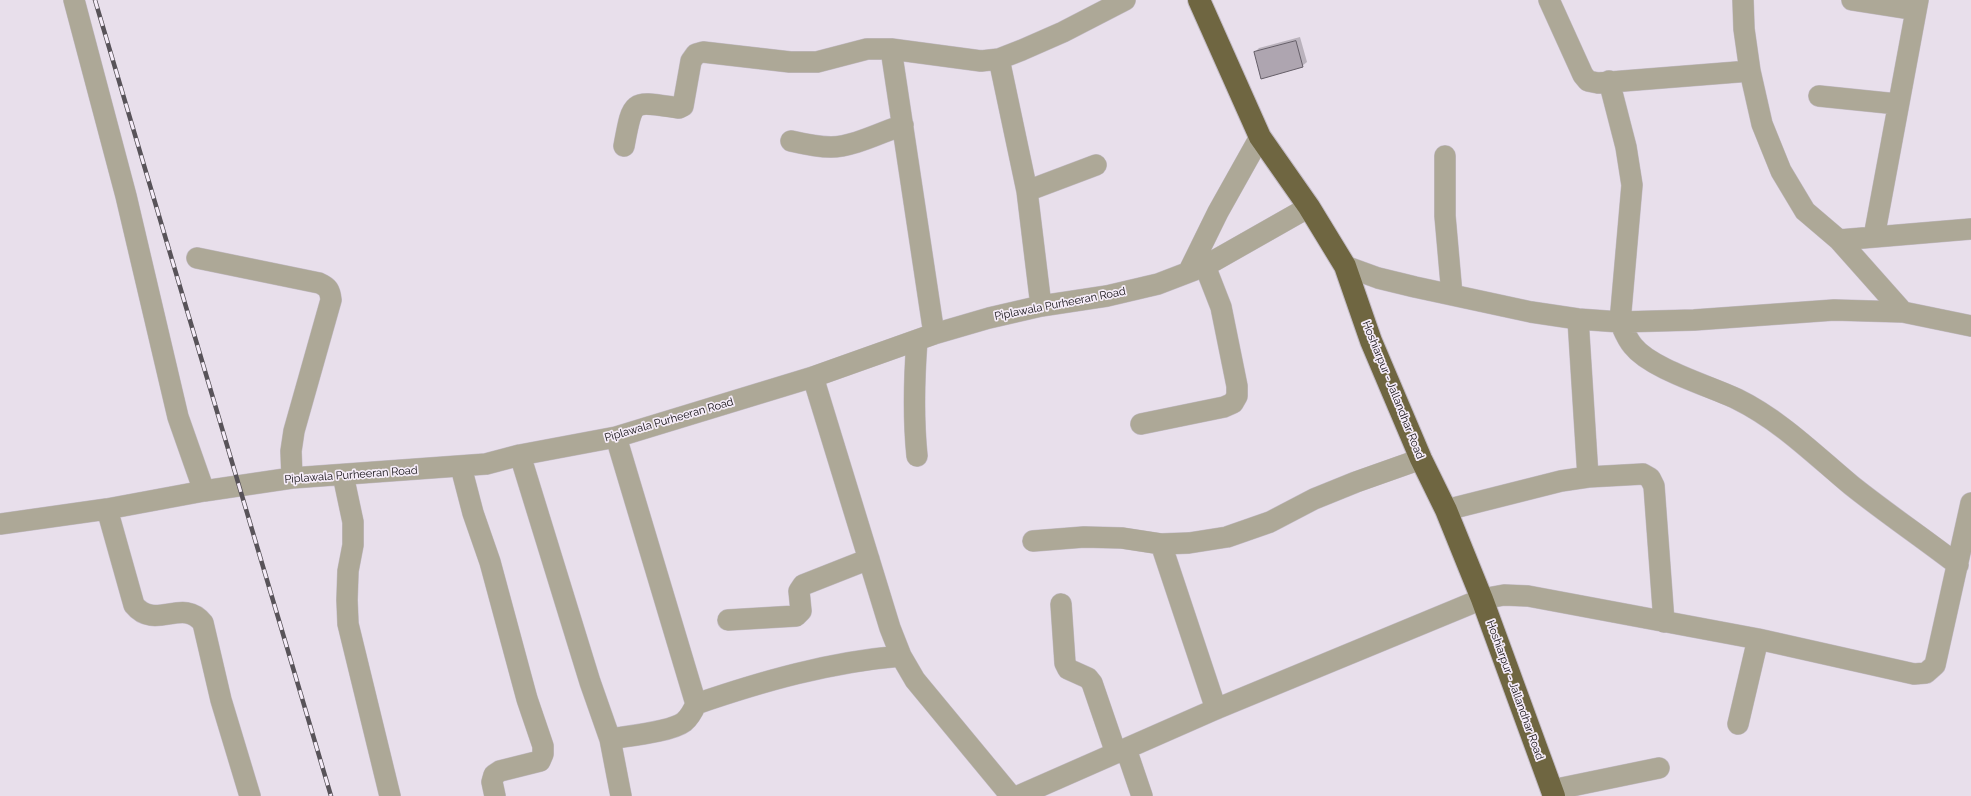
<!DOCTYPE html>
<html>
<head>
<meta charset="utf-8">
<style>
  body { margin:0 }
  canvas { display:block; background:#e8dfeb }
</style>
</head>
<body>
<canvas width="1971" height="796"></canvas>
<script>
const context = document.querySelector('canvas').getContext('2d');
context.lineJoin = 'round';
function fillPath(path, color) {
  context.fillStyle = color;
  context.fill(path, 'evenodd');
}
function strokePath(path, color, width, dash) {
  context.strokeStyle = color;
  context.lineWidth = width;
  context.lineCap = dash ? 'butt' : 'round';
  context.setLineDash(dash || []);
  context.stroke(path);
}
function write(font, color, halo, rows, align = 'center') {
  context.font = font + ' Raleway,sans-serif';
  context.lineWidth = 3.5;
  context.setLineDash([]);
  context.textBaseline = 'middle';
  context.strokeStyle = halo;
  context.fillStyle = color;
  for (const [text, x, y, turn = 0] of rows) {
    context.save();
    context.translate(x, y);
    context.rotate((+turn || 0) * Math.PI / 180);
    context.textAlign = isNaN(turn) ? turn : align;
    if (halo) context.strokeText(text, 0, 0);
    context.fillText(text, 0, 0);
    context.restore();
  }
}
fillPath(new Path2D(`
  M1300,37L1307,62L1302,66L1255,52L1259,48Z`), '#0003');
const building = new Path2D(`
  M1296,41L1303,67L1261,79L1254,52Z`);
fillPath(building, '#aea5b0');
strokePath(building, '#655e68', 1);
const minor = new Path2D(`
  M74,0L126,196L178,417L204,491
  M1549,0L1583,75L1588,81L1598,83L1750,71
  M1743,0L1744,29L1750,71L1762,124L1781,171L1805,211L1839,240L1903,312
  M1852,0L1916,10
  M891,49L934,334
  M999,59L1027,191L1041,306
  M1609,81L1626,147L1632,185L1620,322C1624,331 1627,339 1633,346C1651,369 1710,386 1737,399C1780,420 1815,455 1851,485C1886,513 1923,538 1958,565
  M1819,96L1897,104
  M791,141C804,144 817,147 831,147C853,147 882,132 903,125
  M624,146C633,98 631,101 679,108L683,106L691,61L696,54L703,52L790,62H817L867,49H891L981,61L999,59L1022,50L1063,32L1125,0
  M1445,156V216L1452,295
  M1027,191L1096,165
  M1874,237L1918,0
  M1839,240L1971,229
  M197,258L319,283C328,287 330,290 331,300L294,431L291,451L292,478
  M1345,266L1378,278L1415,287L1531,312L1578,319L1620,322L1694,320L1834,310L1903,312L1971,326
  M1189,271L1218,212L1260,137
  M1578,319L1588,477
  M813,377L890,628L901,656L915,680L1011,796
  M1141,424L1224,407L1233,403L1237,396V386L1221,307L1205,266
  M520,455L590,682L610,739L621,796
  M917,456C913,417 914,380 917,340
  M461,467L473,513L490,562L527,699L543,746V754L540,761L500,771L494,775L492,782L495,796
  M343,475L353,522V545L348,571L347,600L348,624L390,796
  M107,509L134,605C155,631 183,597 203,623L221,700L250,796
  M1446,510L1561,481L1588,477L1643,474L1650,478L1654,486L1664,622
  M0,524L107,509L204,491L292,478L486,464L520,455L616,437L813,377L934,334L989,318L1041,306L1107,296L1158,284L1205,266L1309,207
  M1033,541L1084,537L1122,538L1161,544L1189,543L1227,537L1270,522L1314,499L1356,482L1421,459
  M1161,544L1216,709
  M1061,604L1065,663L1068,669L1088,678L1092,683L1116,753
  M728,620L796,616L801,611L799,591L803,585L869,559
  M696,704C763,681 830,662 901,656
  M1738,724L1758,639
  M610,739C627,736 671,732 684,722C690,717 693,711 696,704L616,437
  M1126,749L1142,796
  M1552,790L1659,768
  M1018,796L1216,709L1482,599L1504,595L1528,596L1758,639L1914,674L1926,673L1935,665L1971,503`);
const highway = new Path2D(`
  M1199,0L1260,137L1309,207L1345,266L1371,341L1421,459L1446,510L1482,599L1554,796`);
strokePath(minor, '#c5bdc8', 22);
strokePath(highway, '#c5bdc8', 24);
strokePath(minor, '#ada897', 21);
strokePath(highway, '#6f6641', 22);
const rail = new Path2D(`
  M95,0L331,796`);
strokePath(rail, '#585359', 4.5);
strokePath(rail, '#f5ecf8', 3, [9]);
write('11px', '#0e0b0f', '#f5ecf8', [
  ["Piplawala Purheeran Road",1060,304,-11],
  ["Hoshiarpur - Jallandhar Road",1393,390,68],
  ["Piplawala Purheeran Road",669,420,-16],
  ["Piplawala Purheeran Road",351,475,-4],
  ["Hoshiarpur - Jallandhar Road",1515,690,70]
]);
</script>
</body>
</html>
